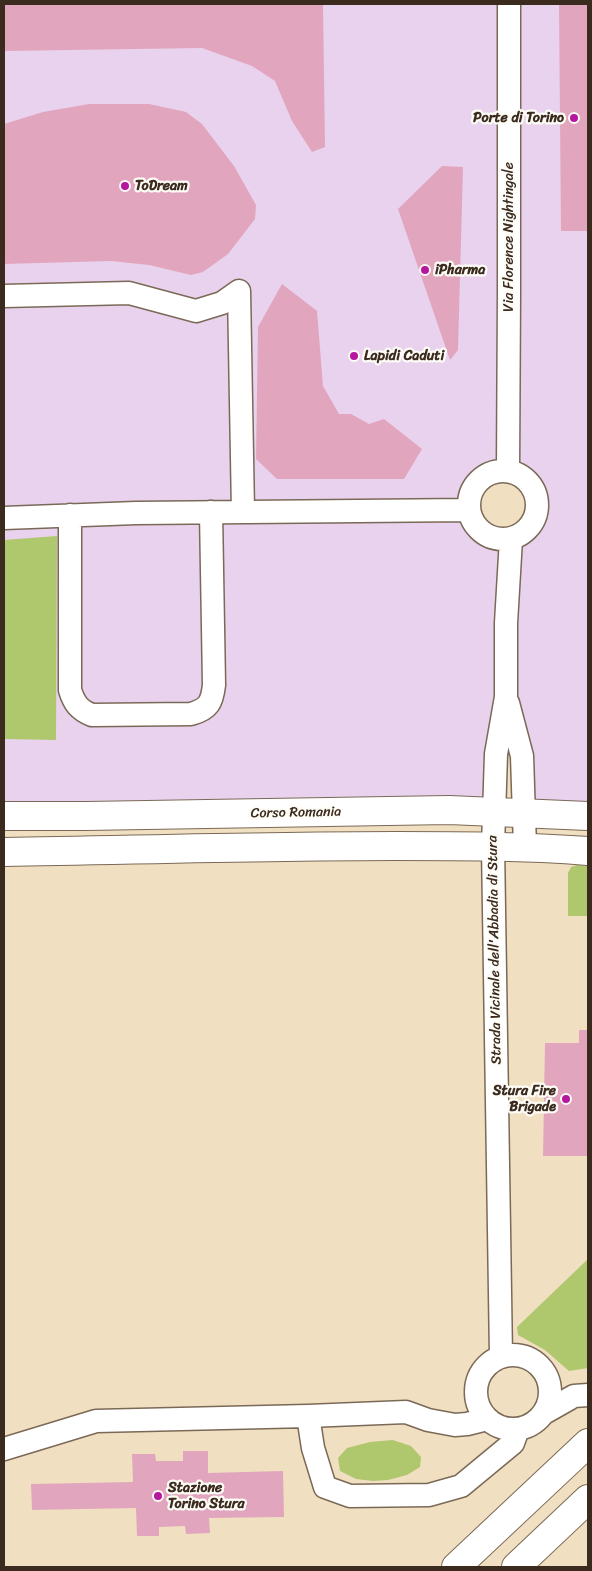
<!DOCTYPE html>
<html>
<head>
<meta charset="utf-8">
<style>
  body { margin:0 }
  #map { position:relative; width:592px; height:1571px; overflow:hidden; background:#f1dfc1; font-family:Sriracha,sans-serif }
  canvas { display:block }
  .frame { position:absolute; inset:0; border:5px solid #3b2a1e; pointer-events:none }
</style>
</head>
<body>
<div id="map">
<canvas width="592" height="1571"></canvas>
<div class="frame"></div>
</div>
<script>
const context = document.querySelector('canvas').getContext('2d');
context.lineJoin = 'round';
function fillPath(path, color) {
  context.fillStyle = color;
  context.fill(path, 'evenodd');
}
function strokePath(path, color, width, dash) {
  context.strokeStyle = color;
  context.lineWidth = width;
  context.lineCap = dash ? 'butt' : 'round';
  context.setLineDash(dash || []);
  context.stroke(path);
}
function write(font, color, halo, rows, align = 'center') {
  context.font = font + ' Sriracha,sans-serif';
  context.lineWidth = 4.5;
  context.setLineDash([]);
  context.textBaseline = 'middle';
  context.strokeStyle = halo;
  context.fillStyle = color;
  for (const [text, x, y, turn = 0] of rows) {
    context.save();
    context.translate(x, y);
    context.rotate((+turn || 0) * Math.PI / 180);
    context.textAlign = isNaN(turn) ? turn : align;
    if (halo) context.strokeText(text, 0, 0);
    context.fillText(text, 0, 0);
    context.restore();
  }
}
fillPath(new Path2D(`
  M4,4H588V816L524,814L507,699L494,812L4,816ZM498,471L518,474L527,480L534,489L538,499V510L532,525L526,532L519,536L506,540L495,539L486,535L478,529L472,520L469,499L473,488L480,480L488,474Z`), '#e9d2ed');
fillPath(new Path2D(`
  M57,536L56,740L4,739V540Z
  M577,865L588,866V916H568V873L571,867Z
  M588,1259V1368L569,1371L545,1350L518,1335L517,1327Z
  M393,1440L411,1446L421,1457L420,1467L407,1475L388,1480L373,1481L356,1479L340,1471L338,1458L347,1448L370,1442Z`), '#afc76d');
fillPath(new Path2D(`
  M4,4H323L325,147L312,152L292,121L275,81L252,66L202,48L4,51Z
  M559,4H588V231H561Z
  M89,104H149L186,112L202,124L234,166L256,205L255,219L228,254L203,272L191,275L149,265L111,261L4,264V124L43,112Z
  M442,166L463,167L458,350L450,360L398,209Z
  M282,284L317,311L323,386L339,414H351L369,424L384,419L422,449L404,479H277L256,459L258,327Z
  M579,1030H588V1156H543L545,1043H579Z
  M183,1451H208V1473L283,1471L284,1517L209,1518L210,1533L186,1534L185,1526L159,1527V1536H137L136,1508L32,1510L31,1484L133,1482L132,1454H155L156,1461H183Z`), '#e1a6bd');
const minor = new Path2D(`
  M4,296L129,293L196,311L222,303L239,291L243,512
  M469 505a34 34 0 1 1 68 0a34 34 0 1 1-68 0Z
  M508,471L509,292V4
  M70,515V690C74,703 79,710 92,715L191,714C209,709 212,702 214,685L211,512
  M4,518L136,513L469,510
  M508,703L522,756L525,847
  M476 1392a37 37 0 1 1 74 0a37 37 0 1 1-74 0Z
  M501,1357L493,846L496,754L506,697V623L511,539
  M544,1413L574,1396L588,1395
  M308,1416L313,1448L325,1487L350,1496L429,1495L461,1486L513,1443L518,1429
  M4,1449L96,1421L308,1416L406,1412L428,1420L455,1425L467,1424L487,1419`);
const major = new Path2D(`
  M4,816H86L449,810L588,816
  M4,852C134,850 264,846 395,846C459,846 524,846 588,851`);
const highway = new Path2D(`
  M456,1567L588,1443
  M516,1567L588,1499`);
strokePath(minor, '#7b6957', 25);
strokePath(major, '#7b6957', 30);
strokePath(highway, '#7b6957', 30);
strokePath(minor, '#fff', 22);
strokePath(major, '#fff', 28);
strokePath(highway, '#fff', 28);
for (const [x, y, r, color] of [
  [574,118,5,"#b5179e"],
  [125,186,5,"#b5179e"],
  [425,270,5,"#b5179e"],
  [354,356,5,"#b5179e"],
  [566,1099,5,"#b5179e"],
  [158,1496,5,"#b5179e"]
]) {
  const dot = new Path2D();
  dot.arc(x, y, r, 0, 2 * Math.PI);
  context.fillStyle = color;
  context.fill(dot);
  strokePath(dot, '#fdfcf7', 2);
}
write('bold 14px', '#3b2a1e', '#fdfcf7', [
  ["Porte di Torino",564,118,"right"],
  ["ToDream",135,186],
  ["iPharma",435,270],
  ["Lapidi Caduti",364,356],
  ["Stura Fire",556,1091,"right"],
  ["Brigade",556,1107,"right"],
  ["Stazione",168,1488],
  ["Torino Stura",168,1504]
], 'left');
write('14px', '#3b2a1e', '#fdfcf7', [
  ["Via Florence Nightingale",509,237,-90],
  ["Corso Romania",296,813,-1],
  ["Strada Vicinale dell'Abbadia di Stura",495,950,-91]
]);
</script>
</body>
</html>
